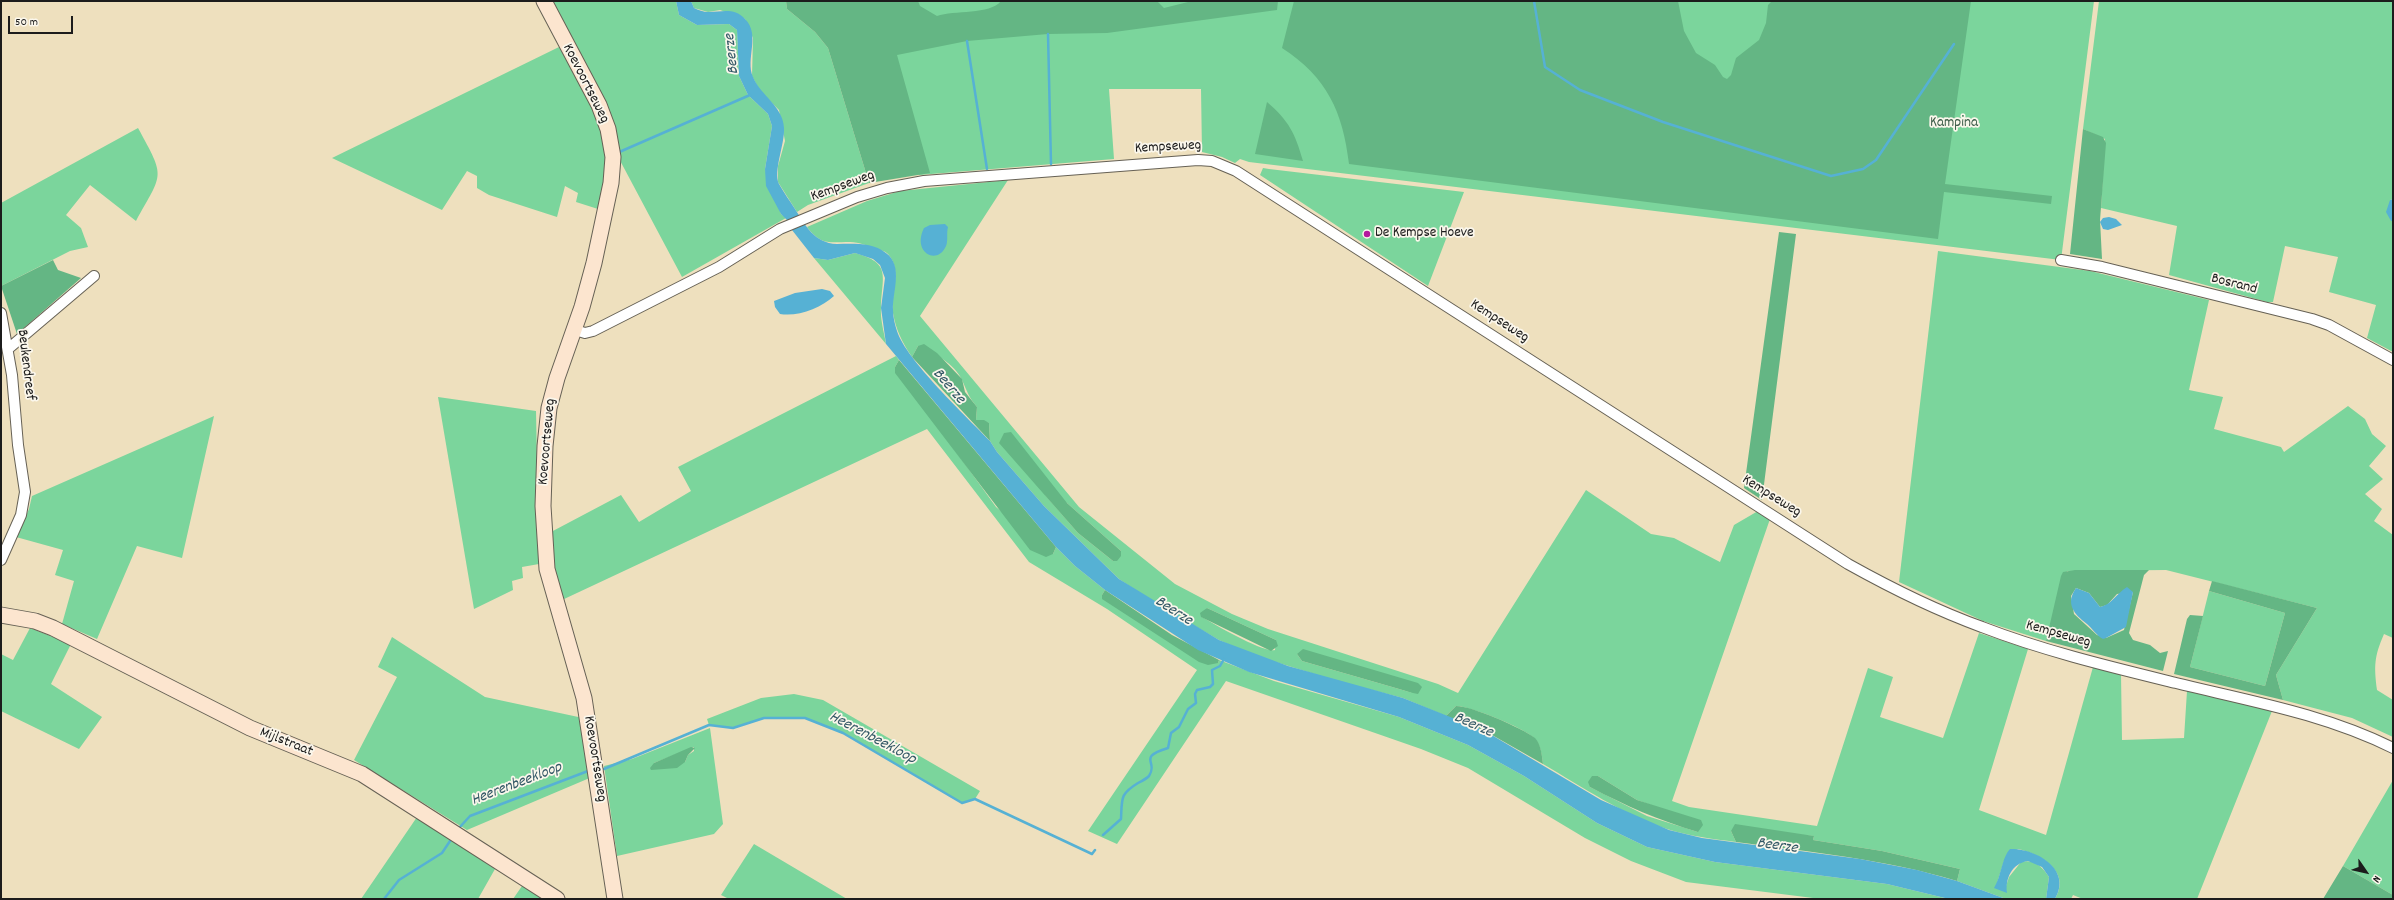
<!DOCTYPE html>
<html>
<head>
<meta charset="utf-8">
<style>
  body { margin:0 }
  #map { position:relative; width:2394px; height:900px; overflow:hidden; background:#eee0be; font-family:Dekko,sans-serif }
  canvas { display:block }
  .frame { position:absolute; inset:0; border:2px solid #1c1c1c; pointer-events:none }
  .north { position:absolute; left:2346px; top:852px; width:40px; height:40px; -webkit-text-stroke:3px #fbf7ec; paint-order:stroke; rotate:124deg; font-size:11px; font-weight:700; line-height:16px; text-align:center; color:#1c1c1c }
  .north::after { content:''; display:block; margin:auto; width:14px; height:18px; background:#1c1c1c; clip-path:polygon(50% 0,100% 100%,50% 72%,0 100%) }
  .scale { position:absolute; left:8px; top:16px; width:65px; height:18px; box-sizing:border-box; border:2px solid #1c1c1c; border-top:0; padding-left:5px; font-size:12px; line-height:14px; white-space:nowrap; color:#1c1c1c; -webkit-text-stroke:3px #fbf7ec; paint-order:stroke }
</style>
</head>
<body>
<div id="map">
<canvas width="2394" height="900"></canvas>
<div class="frame"></div>
<div class="north">N</div>
<div class="scale">50 m</div>
</div>
<script>
const context = document.querySelector('canvas').getContext('2d');
context.lineJoin = 'round';
function fillPath(path, color) {
  context.fillStyle = color;
  context.fill(path, 'evenodd');
}
function strokePath(path, color, width, dash) {
  context.strokeStyle = color;
  context.lineWidth = width;
  context.lineCap = dash ? 'butt' : 'round';
  context.setLineDash(dash || []);
  context.stroke(path);
}
function write(font, color, halo, rows, align = 'center') {
  context.font = font + ' Dekko,sans-serif';
  context.lineWidth = 3.5;
  context.setLineDash([]);
  context.textBaseline = 'middle';
  context.strokeStyle = halo;
  context.fillStyle = color;
  for (const [text, x, y, turn = 0] of rows) {
    context.save();
    context.translate(x, y);
    context.rotate((+turn || 0) * Math.PI / 180);
    context.textAlign = isNaN(turn) ? turn : align;
    if (halo) context.strokeText(text, 0, 0);
    context.fillText(text, 0, 0);
    context.restore();
  }
}
fillPath(new Path2D(`
  M548,1H676L679,15L697,25L729,24L737,30L739,76L748,95L768,114L772,126L765,169L781,214L786,218L682,277L616,153Z
  M691,1H786L787,9L815,32L828,48L869,183L808,205L797,212L778,182V166L785,141L779,110L760,91L752,76L753,38L745,19L720,10L708,12L694,8Z
  M856,1H2094L2061,260L1249,162L1240,159L1235,163L1222,157L1202,152L1201,89H1109L1114,159L919,175Z
  M2099,1H2393V199L2390,200L2391,221H2393V352L2367,338L2376,305L2329,292L2338,257L2285,246L2273,302H2267L2169,275L2177,226L2101,208L2105,139L2083,129Z
  M559,47C577,79 601,113 606,151C608,170 602,190 598,209L576,202L578,193L565,186L557,217L489,195L477,188V176L467,171L442,210L332,158Z
  M138,128C166,179 163,172 136,221L90,185L66,215L81,228L88,247L70,251L1,286V203Z
  M1263,168L1269,169L1464,192L1428,286L1260,175Z
  M1008,180L920,316L1079,507L1175,584L1232,614L1268,629L1438,684L1458,693L1586,490L1651,534L1674,538L1720,562L1734,525L1758,511L1770,519L1672,801L1689,807L1817,826L1868,668L1893,677L1880,717L1943,738L1979,633L2028,649L1979,810L2046,835L2093,667L2121,674L2122,740L2184,738L2187,691L2272,711L2197,899H2083L2073,895L2071,899H2055C2072,871 2040,854 2018,849L2004,861L1997,883L2006,886L2009,877L2021,862C2035,859 2042,867 2049,877L2046,899H2006L1957,881L1960,869L1882,851L1813,840L1814,836L1731,831L1736,842C1713,839 1689,836 1667,829C1622,814 1584,788 1543,764C1542,756 1541,747 1536,740C1528,729 1470,706 1456,706L1446,716L1403,698L1337,681L1253,655L1219,640L1152,601L1119,579L1044,506L997,452L990,441L989,423L976,420L977,407C968,396 968,393 962,380C955,364 933,352 918,346L912,357C902,342 896,330 893,313C890,293 903,271 888,254C885,251 880,250 877,249C869,246 859,242 850,242C829,242 822,246 807,227L867,201L900,191ZM1045,495L1067,503L1121,551L1113,561L1078,533ZM1207,608L1276,640L1275,650C1263,653 1214,624 1202,617ZM1297,654L1413,693L1302,661ZM1598,776L1637,800L1662,809L1698,832L1647,816L1590,787Z
  M1938,251L2090,271L2209,300L2189,390L2223,397L2214,429L2281,447L2284,452L2348,406L2365,419L2372,434L2386,446L2369,466L2383,479L2365,494L2382,509L2374,521L2393,535V638L2384,634C2374,657 2374,666 2377,690L2393,700V737L2352,718L2283,700L2276,675L2317,608L2166,570L2067,571L2046,641L1983,621L1899,582Z
  M855,253C892,263 882,276 881,307C880,319 884,332 886,344L814,258L828,260Z
  M896,356L899,360L895,367L996,507L1053,554L1056,547L1075,566L1105,590L1102,595L1218,663L1219,660L1274,681L1399,717L1468,745L1524,776L1597,823L1647,847L1715,862L1887,884L1949,899H1821L1686,882L1631,861L1585,838L1468,768L1421,749L1226,681L1117,844L1088,831L1197,670L1107,609L1029,562L927,429L562,600L551,560V532L621,495L639,522L691,491L678,467Z
  M438,397L536,411L539,564L522,567L523,578L512,581L513,590L474,609Z
  M214,416L182,558L137,546L97,639L62,624L74,581L55,575L63,550L16,537L29,509L32,496Z
  M2209,591L2285,613L2265,686L2190,667Z
  M30,628L71,644L51,684L102,717L79,749L1,711V654L13,660Z
  M392,637L485,697L583,718L592,777L467,830L354,760L397,677L378,667Z
  M794,694L823,700L980,791L975,799L962,803L843,733L805,718H764L733,728L709,725L707,719L761,698Z
  M710,728L723,824L714,834L617,856L604,766L632,759ZM694,747V751L688,755L685,762L654,763Z
  M2393,780V895L2343,866Z
  M417,817L495,869L478,899H361Z
  M754,844L847,899H729L721,895Z
  M522,886L543,899H513Z`), '#7bd59c');
fillPath(new Path2D(`
  M786,1H918L920,6L937,16C954,10 990,15 1001,1H1157L1164,8L1192,1H1278L1277,10L1107,33L1048,34L967,41L897,55L930,173L869,183L828,48L815,32L787,9Z
  M1294,1H1678L1684,31L1696,53L1715,65L1723,77L1727,79L1731,75L1736,58L1759,40L1766,23L1768,5L1772,1H1971L1945,184L2052,196L2051,204L1944,192L1938,239L1349,164C1343,112 1327,77 1282,48Z
  M1267,102C1289,121 1295,133 1303,161L1255,154Z
  M2083,129L2103,137L2106,143L2100,220L2102,259L2070,254Z
  M1779,232L1796,234L1762,500L1744,488Z
  M53,260L58,270L81,278L17,334L1,286Z
  M924,344L937,353L962,379L965,392L977,407L976,420H984L989,423L990,441L912,357L918,346Z
  M899,360L1056,547L1053,554L1046,557L1030,550L895,373V367Z
  M1011,432L1067,503L1121,551V556L1117,561H1113L1078,533L999,443L1004,433Z
  M2075,570H2149L2144,575L2129,633L2133,640L2150,645L2160,653L2168,651L2163,671L2046,641L2061,576L2063,572ZM2076,588L2089,593L2100,607L2107,605L2117,594L2133,592L2124,630L2106,638L2097,635L2074,614L2071,596Z
  M2212,581L2317,608L2276,675L2283,700L2174,674L2187,619L2190,615L2203,616L2190,667L2265,686L2285,613L2209,591Z
  M1105,590L1172,635L1219,660L1218,663L1208,665L1199,662L1102,599V595Z
  M1207,608L1276,640L1278,646L1271,651L1201,617L1200,613Z
  M1303,649L1418,683L1422,687L1418,694L1413,693L1302,661L1297,654Z
  M1456,706C1472,706 1522,728 1535,738C1541,744 1542,756 1543,764L1485,731L1446,716Z
  M691,747L695,748L688,755L685,762L677,768L651,770L650,768L654,763Z
  M1592,776H1598L1637,800L1701,820L1703,825L1698,832C1658,820 1626,806 1590,787L1588,782Z
  M1735,824L1814,836L1813,840L1882,851L1960,869L1957,881C1885,859 1810,852 1736,842L1731,831Z
  M2343,866L2393,895V899H2323Z`), '#64b684');
fillPath(new Path2D(`
  M676,1H691L694,8C698,10 704,12 708,12C722,12 734,7 745,19C761,35 745,59 753,77C761,96 783,106 784,128C785,144 773,171 779,184C784,193 790,201 795,209C806,226 814,243 837,244C853,244 872,242 886,253C904,266 892,293 893,310C893,317 895,325 897,331C906,360 967,417 990,441L997,452L1044,506L1119,579L1219,640L1288,666L1403,698L1485,731L1601,800L1669,830L1702,838L1860,859L1917,870L1957,881L2006,899H1949L1887,884L1715,862L1647,847L1597,823L1524,776L1468,745L1399,717L1249,672L1198,650L1105,590L1075,566L1056,547L886,344L881,308L885,278L880,265L873,259L855,253L828,260L814,258L792,230L793,226L781,214L766,186L765,169L772,126L768,114L748,95L739,76L737,30L729,24L697,25L679,15Z
  M2393,199V221H2391L2386,212L2390,200Z
  M2109,217L2116,219L2122,225L2108,230L2103,229L2100,222L2103,218Z
  M945,224L948,227C946,234 949,242 945,248C936,265 912,252 924,228L930,225Z
  M822,289L830,291L834,296C821,308 798,317 780,314L775,307L774,301L795,293Z
  M2127,587L2133,592L2126,627L2106,638L2103,639C2096,635 2093,629 2087,624C2074,614 2065,604 2076,588L2089,593L2100,607C2111,605 2117,593 2127,587Z
  M2010,849C2035,848 2073,869 2055,899H2046L2049,877L2042,867L2028,861C2012,863 2005,879 2007,893L1994,888C2001,877 2002,857 2010,849Z`), '#56b1d4');
strokePath(new Path2D(`
  M1534,1L1545,67L1580,90L1663,122L1831,176L1863,169L1876,160L1954,44
  M1048,34L1051,164
  M967,41L987,169
  M617,153L750,95
  M604,769L709,725L733,728L764,718H805L843,733L962,803L975,799L1092,854L1095,850
  M459,828L470,816L588,771
  M1103,835L1121,819C1122,798 1120,794 1138,783C1142,781 1146,779 1149,776C1159,761 1136,758 1168,748L1171,733L1179,727L1188,709L1196,703L1195,694L1197,690L1210,687L1213,684L1212,670L1220,666L1224,659
  M384,899L399,880L442,853L450,841`), '#56b1d4', 2.5);
const street = new Path2D(`
  M2061,260L2102,267L2312,319L2329,325L2393,360
  M1,313L12,375L18,445L25,492L21,515L1,560
  M575,330L585,333L593,331L719,267L780,229L857,197L887,188L924,181L1198,160L1212,161L1236,171L1848,564C1891,588 1935,610 1982,627C2044,651 2111,667 2176,683C2250,701 2325,714 2393,748
  M8,349L94,276`);
const secondary = new Path2D(`
  M544,1L599,105L608,129L613,157L611,183L594,263L582,307L557,378L549,408L545,446L543,506L547,569L584,698L615,899
  M1,615L35,621L53,628L250,728L362,774L557,899`);
strokePath(street, '#666155', 12);
strokePath(secondary, '#666155', 17);
strokePath(street, '#fff', 10);
strokePath(secondary, '#fce5cf', 15);
for (const [x, y, r, color] of [
  [1367,234,4,"#b5179e"]
]) {
  const dot = new Path2D();
  dot.arc(x, y, r, 0, 2 * Math.PI);
  context.fillStyle = color;
  context.fill(dot);
  strokePath(dot, '#fbf7ec', 1.5);
}
write('15px', '#1c1c1c', '#fbf7ec', [
  ["Koevoortseweg",585,84,63],
  ["Kempseweg",1168,148,-3],
  ["Kempseweg",843,187,-20],
  ["Bosrand",2234,285,14],
  ["Kempseweg",1499,322,33],
  ["Beukendreef",25,365,83],
  ["Koevoortseweg",548,442,-85],
  ["Kempseweg",1771,497,32],
  ["Kempseweg",2058,635,16],
  ["Mijlstraat",286,743,22],
  ["Koevoortseweg",594,759,81]
]);
write('15px', '#3d5d49', '#fbf7ec', [
  ["Kampina",1954,124]
]);
write('15px', '#1c1c1c', '#fbf7ec', [
  ["De Kempse Hoeve",1375,234]
], 'left');
write('italic 16px', '#335866', '#fbf7ec', [
  ["Beerze",733,54,-96],
  ["Beerze",948,387,49],
  ["Beerze",1173,612,33],
  ["Beerze",1473,726,24],
  ["Heerenbeekloop",872,739,28],
  ["Heerenbeekloop",517,785,-21],
  ["Beerze",1777,847,8]
]);
</script>
</body>
</html>
